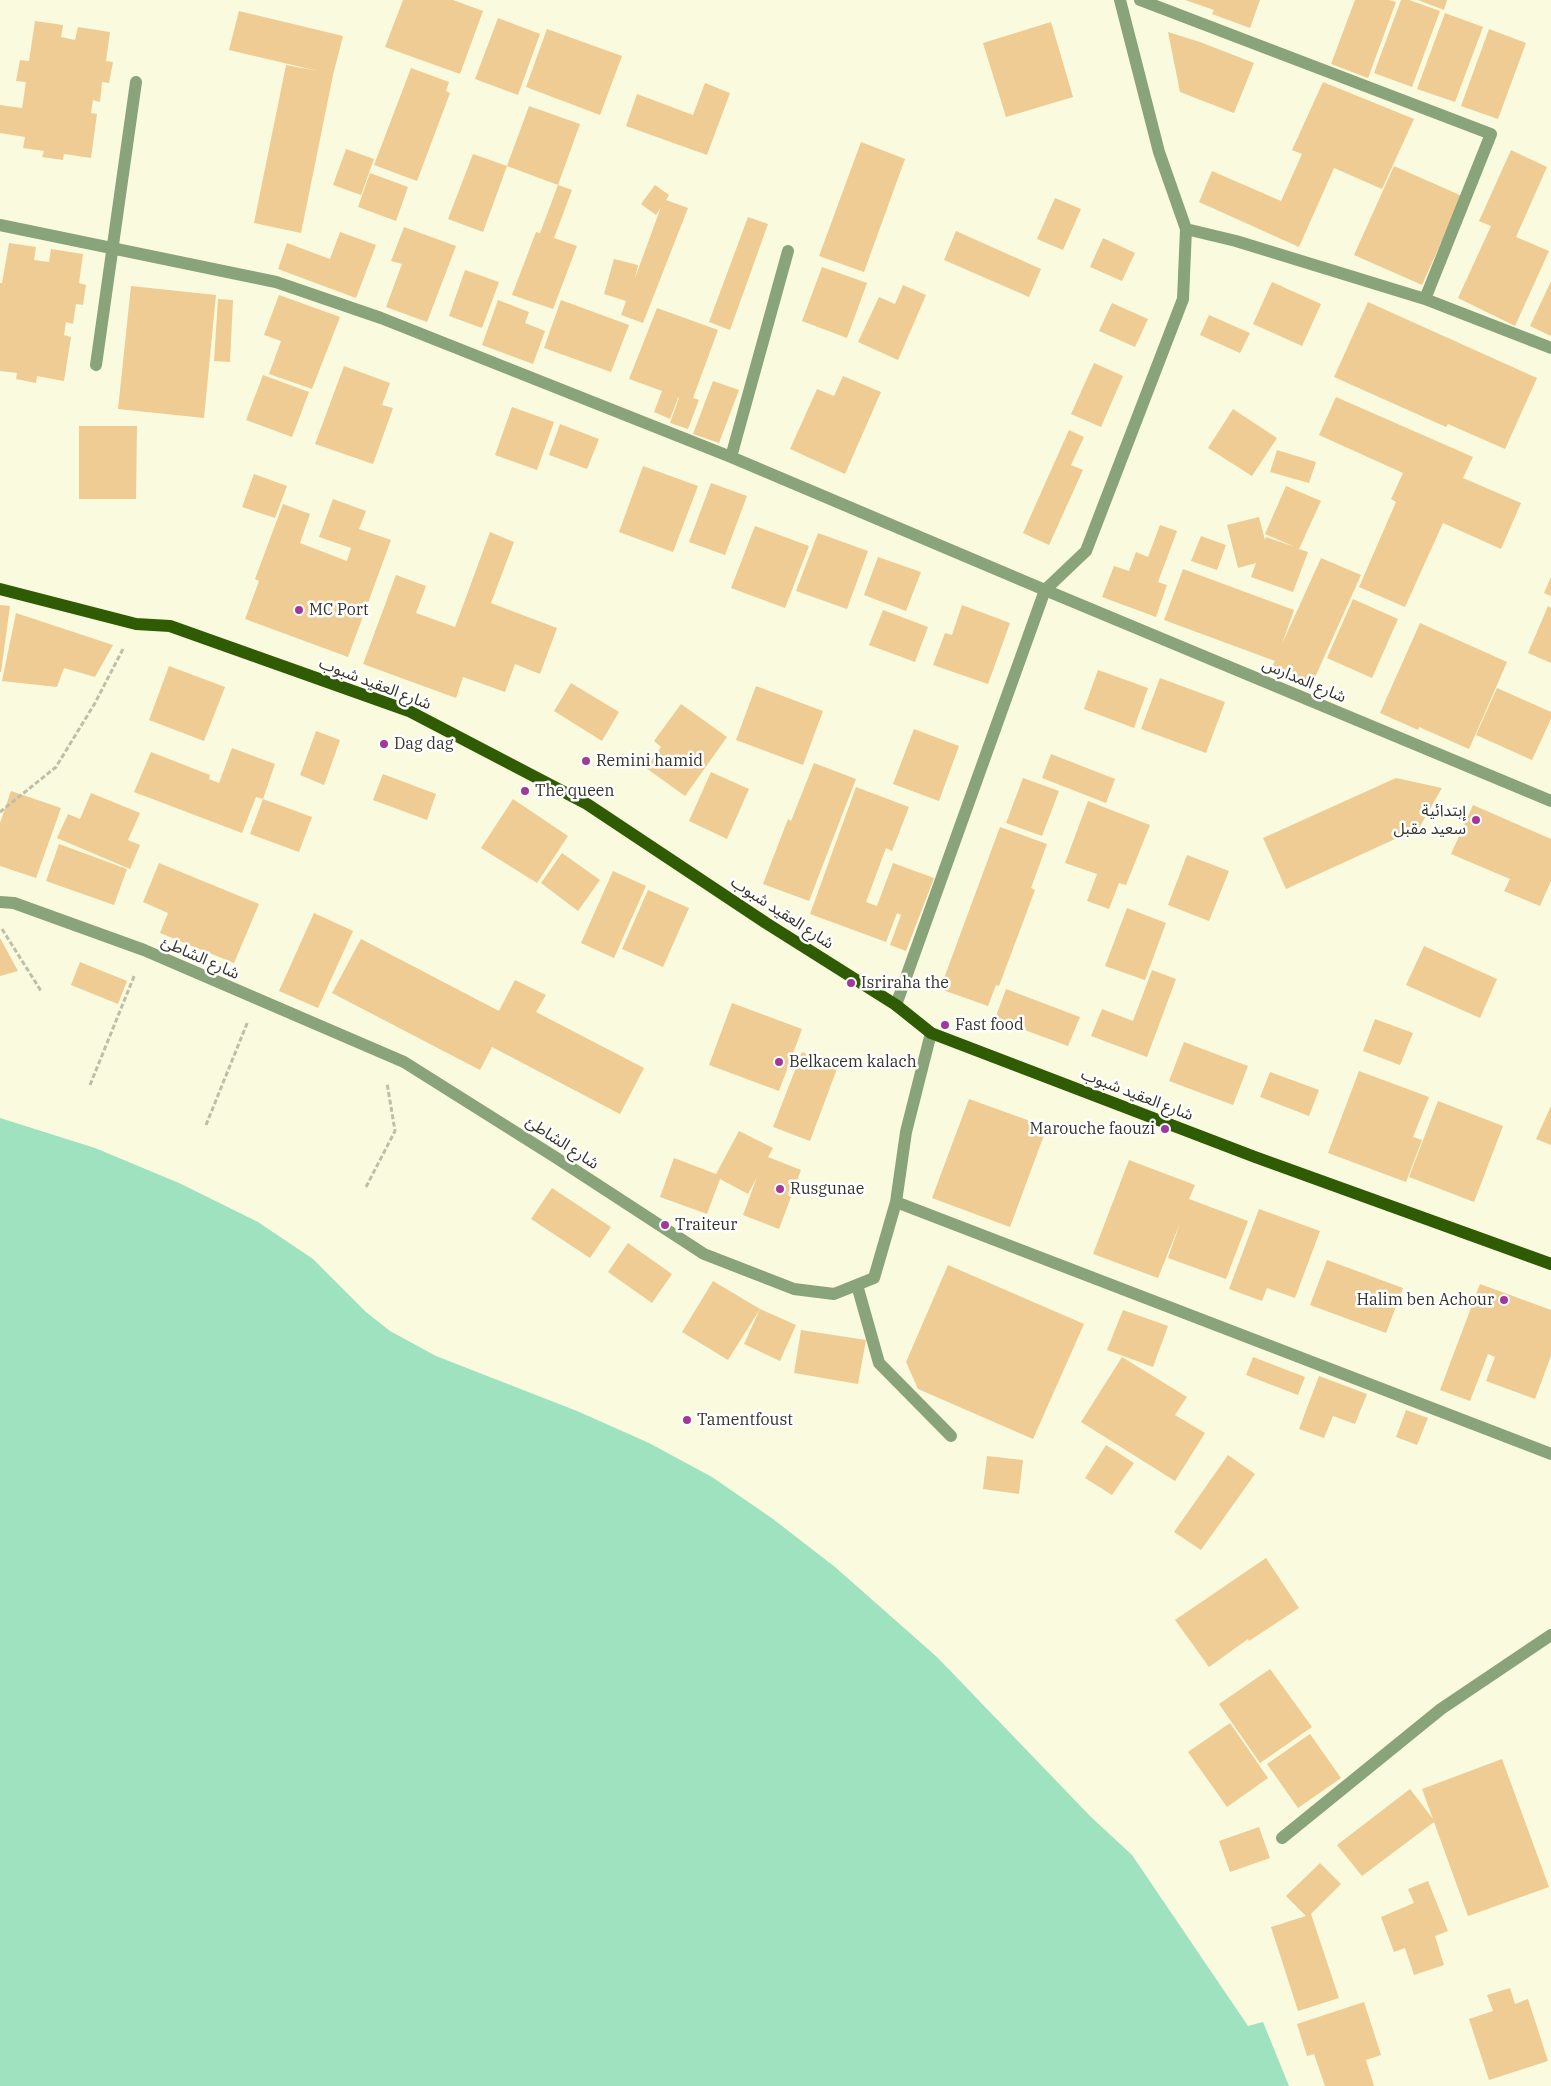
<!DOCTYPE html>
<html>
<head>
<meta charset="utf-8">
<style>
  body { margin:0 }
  canvas { display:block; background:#fafade }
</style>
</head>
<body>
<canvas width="1551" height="2086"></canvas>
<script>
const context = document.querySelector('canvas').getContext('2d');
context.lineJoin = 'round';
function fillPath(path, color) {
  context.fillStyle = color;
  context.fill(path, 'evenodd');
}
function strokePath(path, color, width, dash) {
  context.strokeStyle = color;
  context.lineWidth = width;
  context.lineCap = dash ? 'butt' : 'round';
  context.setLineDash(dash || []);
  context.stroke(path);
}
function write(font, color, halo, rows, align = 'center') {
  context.font = font + ' "IBM Plex Serif","Noto Sans Arabic",serif';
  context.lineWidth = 5;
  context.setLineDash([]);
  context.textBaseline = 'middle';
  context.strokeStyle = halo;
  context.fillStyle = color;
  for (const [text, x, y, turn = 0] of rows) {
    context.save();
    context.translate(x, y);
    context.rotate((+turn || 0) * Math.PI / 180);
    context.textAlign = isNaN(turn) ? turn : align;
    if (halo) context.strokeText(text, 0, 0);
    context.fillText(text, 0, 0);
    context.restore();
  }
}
fillPath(new Path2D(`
  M0,1118L95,1148L179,1183L258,1222L313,1259L366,1312L390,1331L436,1356L577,1411L649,1443L712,1477L773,1519L835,1567L937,1657L1091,1817L1132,1855L1248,2026L1263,2022L1289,2086H0Z`), '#9ee2c0');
fillPath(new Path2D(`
  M403,0H453L483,11L460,74L385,47Z
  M1185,0H1260L1250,28L1212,14L1214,10Z
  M1355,0H1389L1396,2L1368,78L1331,64Z
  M1401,0H1409L1440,11L1412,87L1374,73Z
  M1418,0H1447L1444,10Z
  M239,11L343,36L333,75L301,233L254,223L286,65L318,71L229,50Z
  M1445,13L1483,27L1455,102L1417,89Z
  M498,18L540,34L518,95L475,79Z
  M35,21L63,25L61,37L75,40L78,27L110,32L106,61L113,62L109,83L102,82L100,102L93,100L91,113L97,114L91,158L64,154L63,160L42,157L44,151L23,148L25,137L0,133V105L22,108L26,82L16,81L20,60L29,61Z
  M1051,22L1073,97L1006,117L983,43Z
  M547,29L622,56L600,115L526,87Z
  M1489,29L1526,43L1498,119L1461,106Z
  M1168,32L1200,42L1254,63L1234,113L1180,92Z
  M411,68L449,82L446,91L450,93L417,181L374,165Z
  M1323,82L1414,119L1382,189L1334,168L1299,247L1199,202L1212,171L1281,201L1302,154L1292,150Z
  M705,83L730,93L707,155L626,126L637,94L693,115Z
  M529,106L580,124L558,185L572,190L554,238L577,246L553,309L512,295L536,232L540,233L558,185L507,166L483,232L448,219L473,154L507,166Z
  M861,142L905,159L864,272L819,256Z
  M346,149L374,159L361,195L333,185Z
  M1511,150L1547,167L1516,237L1549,251L1515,326L1458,298L1491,226L1479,221Z
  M1394,166L1462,196L1422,285L1354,255Z
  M370,173L408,187L396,221L358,207Z
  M655,185L669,195L666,200L688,208L643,323L621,315L626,301L604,294L614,259L638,265L635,278L661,207L656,215L641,204Z
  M1055,198L1081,209L1063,250L1037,239Z
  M748,217L768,224L730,330L709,322Z
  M404,227L456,246L427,322L386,307L402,264L391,261Z
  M956,231L1041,269L1029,297L944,260Z
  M340,232L376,245L356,298L278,269L287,243L330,259Z
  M1103,238L1135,253L1122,281L1090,267Z
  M9,243L36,247L34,260L49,262L51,249L83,254L79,283L86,285L83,305L76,304L73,324L66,322L64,335L71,337L64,381L37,376L36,383L16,379L17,373L0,371V283H2Z
  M822,267L867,283L847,338L802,321Z
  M465,270L499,282L482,328L449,316Z
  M1551,281V336L1530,326Z
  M1272,282L1321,304L1302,346L1253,324Z
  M903,285L926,295L898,360L858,342L879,297L895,304Z
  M131,286L216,295L204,418L118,409Z
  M279,295L340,317L312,389L269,374L281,341L264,335Z
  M218,299L233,300L230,362L214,361Z
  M498,300L529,312L525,323L545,331L533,364L482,345Z
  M561,300L629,325L611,372L544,348Z
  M1368,302L1537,378L1505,449L1448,424L1446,427L1334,377Z
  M1112,303L1148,319L1135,347L1099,331Z
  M657,308L718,330L693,398L699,400L688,429L670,423L679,398L673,396L678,398L670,419L654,412L662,391L629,379Z
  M1209,315L1250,333L1240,353L1200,335Z
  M1094,363L1123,376L1101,427L1071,414Z
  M344,366L390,383L382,405L393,408L373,464L315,444Z
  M263,375L309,392L292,437L246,420Z
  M843,376L881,392L845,474L790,449L817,389L834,396Z
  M713,381L739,390L719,443L693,434Z
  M1336,397L1473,457L1463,478L1521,503L1501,549L1443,523L1405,607L1359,587L1396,502L1391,499L1403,473L1319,435Z
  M512,407L554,422L537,470L495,455Z
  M1233,409L1277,438L1252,476L1208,448Z
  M560,424L599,439L587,469L549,455Z
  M79,426H137L136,499H79Z
  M1069,430L1084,437L1071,465L1083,470L1049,545L1023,533Z
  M1277,450L1316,462L1309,483L1270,472Z
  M643,466L698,486L673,552L619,532Z
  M254,474L287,486L275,518L242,507Z
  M711,483L747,496L725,555L689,542Z
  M1286,486L1321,501L1299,549L1308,552L1293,592L1251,577L1256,563L1238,568L1227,525L1259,517L1265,540L1266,537L1295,547L1265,534Z
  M333,499L366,511L359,529L391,540L348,657L245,619L259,581L255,579L283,504L310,514L300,543L347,561L351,548L319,537Z
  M1160,525L1177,531L1158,582L1167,585L1156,617L1102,597L1114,566L1129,571L1136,552L1148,557Z
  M755,526L809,546L785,608L731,588Z
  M490,532L514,542L491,603L557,628L540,674L515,664L505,692L463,677L456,698L363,664L396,575L426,586L416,613L455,627Z
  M818,533L868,551L847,609L796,591Z
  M1201,536L1226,545L1217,570L1191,561Z
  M878,557L921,572L906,611L864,595Z
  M1321,558L1361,575L1312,684L1272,666L1275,661L1164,620L1183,569L1294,610L1282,644Z
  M1551,577V596L1544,593Z
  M1353,599L1398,619L1372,678L1327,658Z
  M0,605L10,606L1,672H0Z
  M962,605L1010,623L988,684L933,665L945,633L952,635Z
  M1548,606L1551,608V663L1528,653Z
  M883,610L928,627L915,662L869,645Z
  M16,613L113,645L95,677L64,668L57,687L2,681Z
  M1420,623L1507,662L1469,749L1419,727L1418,730L1380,713Z
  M169,666L225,687L204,741L149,720Z
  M1098,670L1148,688L1134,728L1084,709Z
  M1160,678L1225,702L1206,753L1141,729Z
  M571,683L619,712L602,741L554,711Z
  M756,686L823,711L803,765L736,740Z
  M1497,688L1551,712V719L1532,760L1476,735Z
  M681,704L727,737L685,796L646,768L661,747L654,741Z
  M914,729L959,746L939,801L893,784Z
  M316,731L340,740L324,785L300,775Z
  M232,748L275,764L263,799L256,797L242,833L134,792L151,752L210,775L209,779L219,783Z
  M1051,754L1115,779L1106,803L1042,778Z
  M814,763L856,779L809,901L763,884L788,819L791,821Z
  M711,772L749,789L727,839L689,821Z
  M383,774L436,794L427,820L373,800Z
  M1023,778L1059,791L1042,836L1006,823Z
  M1396,778L1442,788L1419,828L1286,889L1263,838Z
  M856,787L909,807L892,851L886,848L866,902L877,906L893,863L934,878L906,951L890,945L901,915L897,913L886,942L810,914Z
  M11,791L61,808L36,878L0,866V823Z
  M91,793L140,813L128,840L140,845L130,869L57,838L68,814L80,819Z
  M263,799L312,817L299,852L250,834Z
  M513,799L568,836L537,883L481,848Z
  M1088,801L1150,825L1126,885L1119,883L1109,909L1087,901L1097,874L1065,863Z
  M1473,805L1551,839V881L1540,906L1504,891L1510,879L1451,854Z
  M1000,827L1047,844L1031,888L1035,890L999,986L996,985L988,1006L940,989Z
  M59,844L127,869L114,905L46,881Z
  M562,853L600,880L578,911L541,883Z
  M1187,855L1229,871L1209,921L1168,905Z
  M159,863L259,904L234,963L160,933L168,913L143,902Z
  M613,871L646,886L614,958L581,943Z
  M648,890L689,908L663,967L622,949Z
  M1127,908L1166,923L1145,980L1105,966Z
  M314,913L353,931L318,1008L279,991Z
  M0,938L18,971L0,976Z
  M361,939L499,1011L515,980L546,995L536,1012L644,1068L620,1114L492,1047L480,1070L332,993Z
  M1424,946L1497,979L1480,1018L1406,985Z
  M80,962L127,981L118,1004L71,985Z
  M1152,970L1176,979L1147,1057L1091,1036L1102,1009L1133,1021Z
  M1006,989L1080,1017L1068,1046L995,1019Z
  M732,1003L802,1029L779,1091L709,1065Z
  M1375,1019L1413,1033L1400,1065L1363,1051Z
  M1184,1042L1248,1066L1233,1105L1169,1081Z
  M802,1052L838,1066L810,1141L773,1127Z
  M1359,1071L1429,1097L1413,1137L1422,1140L1406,1182L1328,1153Z
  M1270,1072L1319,1090L1309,1116L1260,1097Z
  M969,1099L1047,1127L1010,1227L932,1198Z
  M1438,1101L1503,1126L1474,1202L1409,1177Z
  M1551,1106V1145L1536,1139Z
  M739,1131L773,1148L768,1157L801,1170L779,1229L743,1215L757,1177L748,1194L720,1179L707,1214L660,1197L674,1158L716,1174Z
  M1129,1160L1195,1185L1189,1199L1248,1221L1226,1279L1168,1258L1180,1223L1158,1278L1093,1254Z
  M552,1188L611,1227L590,1258L531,1219Z
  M1259,1209L1320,1231L1295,1298L1267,1288L1262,1301L1229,1289Z
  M628,1243L672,1274L652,1303L608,1272Z
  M1327,1260L1403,1288L1386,1333L1310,1305Z
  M948,1265L1084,1324L1033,1439L918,1389L906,1362Z
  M713,1281L760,1309L728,1360L682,1332Z
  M1480,1284L1551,1310V1356L1535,1399L1486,1381L1495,1357L1488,1354L1470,1401L1440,1390Z
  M760,1309L796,1325L780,1361L744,1344Z
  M1123,1310L1168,1326L1153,1367L1107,1350Z
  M801,1330L866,1340L858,1384L794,1373Z
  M1122,1357L1187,1397L1175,1415L1205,1433L1175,1481L1081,1422Z
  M1253,1357L1305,1377L1298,1395L1246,1375Z
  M1319,1376L1367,1394L1355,1424L1333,1416L1324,1438L1299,1429Z
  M1406,1410L1428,1418L1417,1445L1396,1437Z
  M1106,1445L1134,1463L1112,1495L1085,1478Z
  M1228,1455L1255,1474L1201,1550L1174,1532Z
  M987,1456L1023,1460L1019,1494L983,1489Z
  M1266,1558L1299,1608L1249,1641L1248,1639L1209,1667L1175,1620Z
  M1270,1669L1312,1727L1260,1763L1219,1704Z
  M1230,1723L1268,1778L1227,1807L1188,1752Z
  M1310,1734L1341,1778L1298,1808L1267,1764Z
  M1502,1759L1549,1887L1468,1916L1434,1822L1362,1876L1337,1845L1410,1789L1433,1819L1422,1789Z
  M1259,1827L1270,1858L1230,1872L1219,1841Z
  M1320,1863L1341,1884L1311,1914L1339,1998L1298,2011L1271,1927L1306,1916L1286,1896Z
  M1428,1881L1448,1931L1435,1936L1444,1965L1414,1975L1405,1948L1394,1952L1381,1917L1414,1903L1408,1889Z
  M1510,1988L1515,2004L1528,1999L1548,2061L1489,2080L1469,2019L1493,2011L1487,1995Z
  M1364,2002L1381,2055L1366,2060L1374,2086H1325L1314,2054L1307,2056L1297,2024Z`), '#efcc93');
strokePath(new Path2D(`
  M0,812L56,767L95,703L124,647
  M2,929L41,991
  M90,1085L135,974
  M206,1125L248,1021
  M366,1187L395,1131L387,1083`), '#bfbfa8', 3, [5, 2.5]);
strokePath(new Path2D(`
  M1140,0L1491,134L1425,299
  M0,225L276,282L381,318L731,457L1045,590L1551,801
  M1186,229L1236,241L1425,299L1551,348
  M96,365L136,82
  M731,457L788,251
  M0,902L14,903L144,950L404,1062L555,1157L704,1254L794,1289L834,1294L874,1278L896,1202L906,1132L931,1033
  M896,1005L1045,590L1086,551L1183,299L1186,229L1159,152L1120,0
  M896,1202L1551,1454
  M857,1285L879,1363L951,1436
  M1282,1838L1441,1709L1551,1635`), '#89a37b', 12);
strokePath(new Path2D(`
  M0,589L136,624L170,626L409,711L587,804L766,923L896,1005L931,1033L1255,1157L1551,1264`), '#2f5c03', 12);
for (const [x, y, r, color] of [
  [299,610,5,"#a2389a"],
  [384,744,5,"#a2389a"],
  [586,761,5,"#a2389a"],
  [525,791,5,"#a2389a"],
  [1476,820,5,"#a2389a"],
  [851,983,5,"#a2389a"],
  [945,1025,5,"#a2389a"],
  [779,1062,5,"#a2389a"],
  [1165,1129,5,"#a2389a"],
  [780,1189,5,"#a2389a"],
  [665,1225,5,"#a2389a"],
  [1504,1300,5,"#a2389a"],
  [687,1420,5,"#a2389a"]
]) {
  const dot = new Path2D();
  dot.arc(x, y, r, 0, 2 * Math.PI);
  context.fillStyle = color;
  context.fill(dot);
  strokePath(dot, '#fff', 2);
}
write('16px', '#35352b', '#fff', [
  ["MC Port",309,610],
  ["Dag dag",394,744],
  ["Remini hamid",596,761],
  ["The queen",535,791],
  ["إبتدائية",1466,811,"right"],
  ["سعيد مقبل",1466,829,"right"],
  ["Isriraha the",861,983],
  ["Fast food",955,1025],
  ["Belkacem kalach",789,1062],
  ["Marouche faouzi",1155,1129,"right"],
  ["Rusgunae",790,1189],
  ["Traiteur",675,1225],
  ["Halim ben Achour",1494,1300,"right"],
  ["Tamentfoust",697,1420]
], 'left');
write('16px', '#35352b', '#fff', [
  ["شارع المدارس",1304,681,23],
  ["شارع العقيد شبوب",375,684,21],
  ["شارع العقيد شبوب",782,913,33],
  ["شارع الشاطئ",200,958,24],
  ["شارع العقيد شبوب",1137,1095,21],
  ["شارع الشاطئ",562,1143,33]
]);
</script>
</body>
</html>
